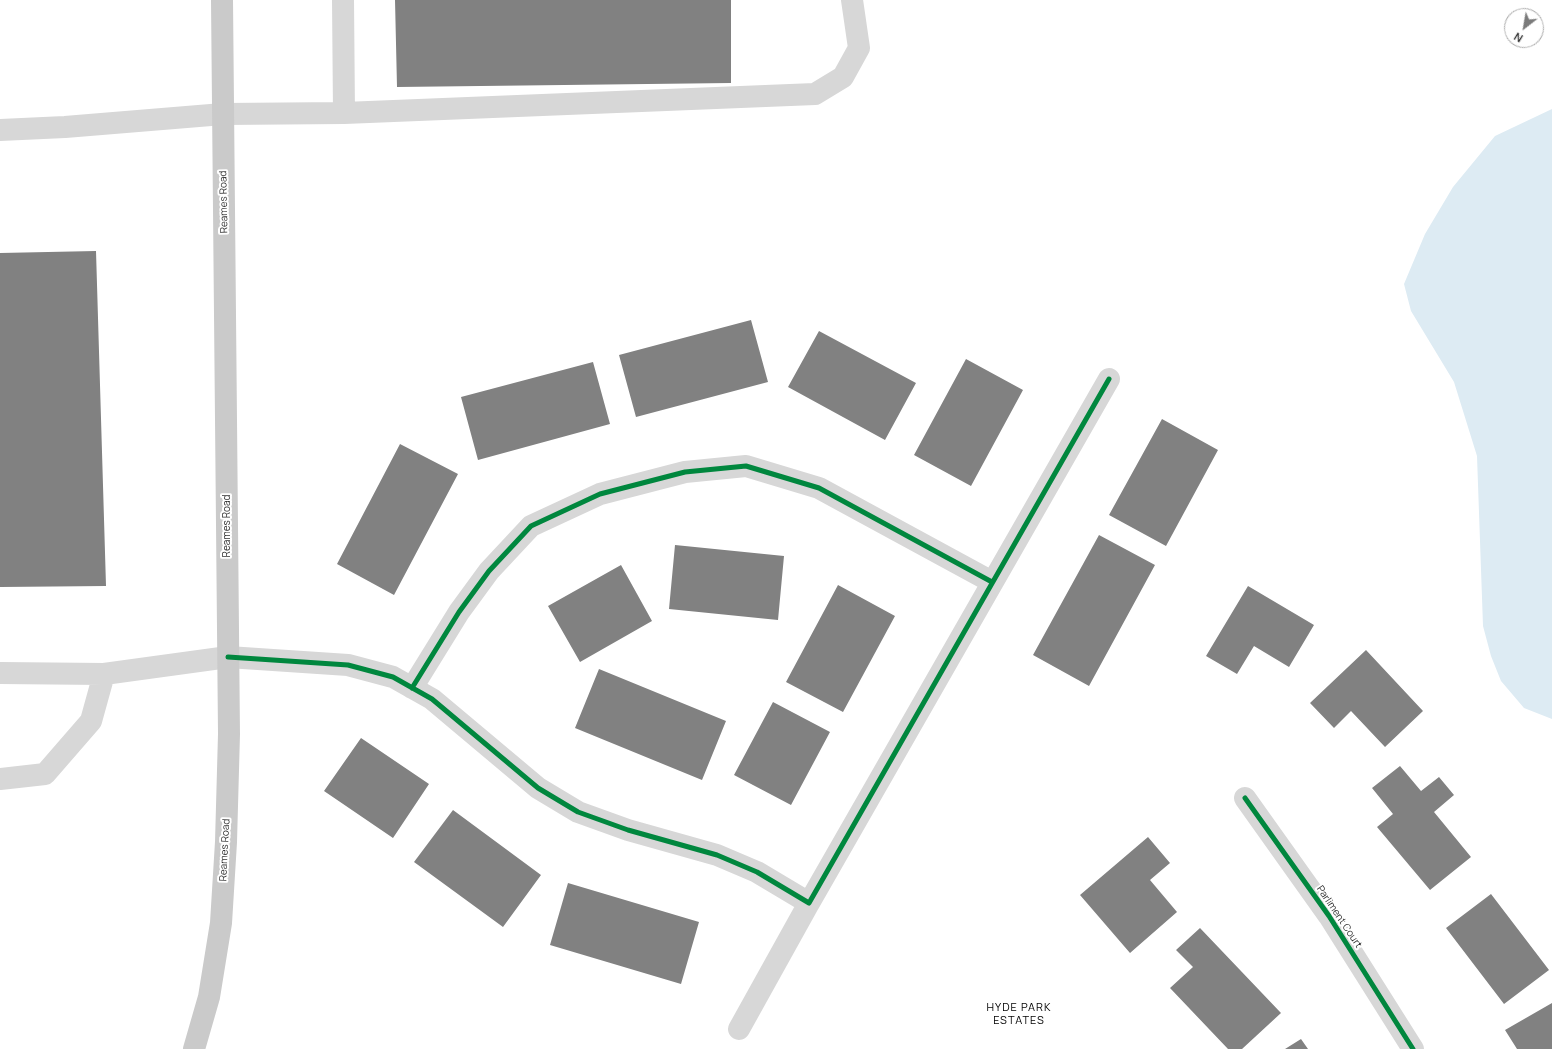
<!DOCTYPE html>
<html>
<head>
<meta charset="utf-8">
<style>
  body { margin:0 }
  #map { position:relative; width:1552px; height:1049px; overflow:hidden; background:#fff; font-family:Manrope,sans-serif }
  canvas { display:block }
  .north { position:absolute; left:1504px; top:8px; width:40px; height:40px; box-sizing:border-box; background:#fff; border:1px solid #adadad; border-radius:50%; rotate:211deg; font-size:11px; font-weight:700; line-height:16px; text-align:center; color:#333 }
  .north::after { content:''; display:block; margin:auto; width:14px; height:18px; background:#7a7a7a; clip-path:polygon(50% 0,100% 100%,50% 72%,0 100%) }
</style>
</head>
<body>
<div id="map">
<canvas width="1552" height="1049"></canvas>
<div class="north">N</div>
</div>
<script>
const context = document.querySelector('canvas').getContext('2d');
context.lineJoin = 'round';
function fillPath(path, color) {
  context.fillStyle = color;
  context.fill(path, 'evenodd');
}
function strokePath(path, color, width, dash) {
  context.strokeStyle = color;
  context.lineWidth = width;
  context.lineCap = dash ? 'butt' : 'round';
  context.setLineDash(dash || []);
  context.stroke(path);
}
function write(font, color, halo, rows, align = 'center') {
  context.font = font + ' Manrope,sans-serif';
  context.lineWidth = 4;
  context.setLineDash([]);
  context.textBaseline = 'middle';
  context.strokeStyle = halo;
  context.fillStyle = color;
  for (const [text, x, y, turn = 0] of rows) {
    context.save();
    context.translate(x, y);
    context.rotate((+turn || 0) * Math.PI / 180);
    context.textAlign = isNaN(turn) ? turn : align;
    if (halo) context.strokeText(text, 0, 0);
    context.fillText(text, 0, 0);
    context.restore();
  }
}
fillPath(new Path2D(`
  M1552,109V719L1524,708L1501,681L1491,656L1483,626L1477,456L1454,382L1411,311L1404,284L1425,234L1453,187L1495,136Z`), '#ddebf3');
fillPath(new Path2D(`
  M395,0H731V83L397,87Z
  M96,251L106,586L0,587V253Z
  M751,320L768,382L636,417L619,355Z
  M819,331L916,383L885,440L788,387Z
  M966,359L1023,390L971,486L914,455Z
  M593,362L610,424L478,460L461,397Z
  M1162,419L1218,450L1166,546L1109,515Z
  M400,444L458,474L394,595L337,564Z
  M1099,535L1155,565L1089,686L1033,655Z
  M675,545L784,556L778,620L669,609Z
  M621,565L652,621L580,662L548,606Z
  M838,585L895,616L843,712L786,682Z
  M1248,586L1314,625L1289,667L1254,646L1237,674L1206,656Z
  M1366,650L1423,711L1385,747L1351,711L1334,728L1310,703Z
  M599,669L726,721L702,780L575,728Z
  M773,702L830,732L791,805L734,775Z
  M361,738L429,784L393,838L324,791Z
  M1400,766L1421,791L1439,777L1454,795L1434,812L1471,857L1430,890L1377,827L1393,814L1372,788Z
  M453,810L541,875L503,927L414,862Z
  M1148,837L1170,863L1150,880L1177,912L1130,953L1080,895Z
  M568,883L699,922L681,984L550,945Z
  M1491,894L1549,970L1504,1004L1446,928Z
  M1200,928L1281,1013L1242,1049H1228L1170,988L1193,967L1176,950Z
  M1552,1003V1049H1517L1505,1030Z
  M1301,1039L1308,1049H1285Z`), '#818181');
strokePath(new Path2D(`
  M344,113L815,94L843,77L859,48L852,0
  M0,130L65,127L223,114L344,113L343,0
  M0,673L104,674L228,657L348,665L393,677L432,699L538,788L578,812L628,830L717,855L757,872L809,903L1109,379
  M412,688L459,612L489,571L531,526L600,494L685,472L746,466L819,488L992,582
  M0,779L45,774L91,721L104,674
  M1245,798L1329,916L1413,1049
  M739,1029L809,903`), '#d7d7d7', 22);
strokePath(new Path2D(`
  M194,1049L209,997L221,923L226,842L229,734L222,0`), '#cacaca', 22);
strokePath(new Path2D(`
  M228,657L348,665L393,677L432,699L538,788L578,812L628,830L717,855L757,872L809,903L1109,379
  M412,688L459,612L489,571L531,526L600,494L685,472L746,466L819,488L992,582
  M1245,798L1329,916L1413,1049`), '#00873e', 5);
write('10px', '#333', '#fff', [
  ["Reames Road",224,202,-91],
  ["Reames Road",227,526,-90],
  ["Reames Road",225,850,-87],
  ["Parliment Court",1339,917,56]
]);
context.letterSpacing = '1px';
write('11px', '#000', '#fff', [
  ["HYDE PARK",1019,1008],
  ["ESTATES",1019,1021]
]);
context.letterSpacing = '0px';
</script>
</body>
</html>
